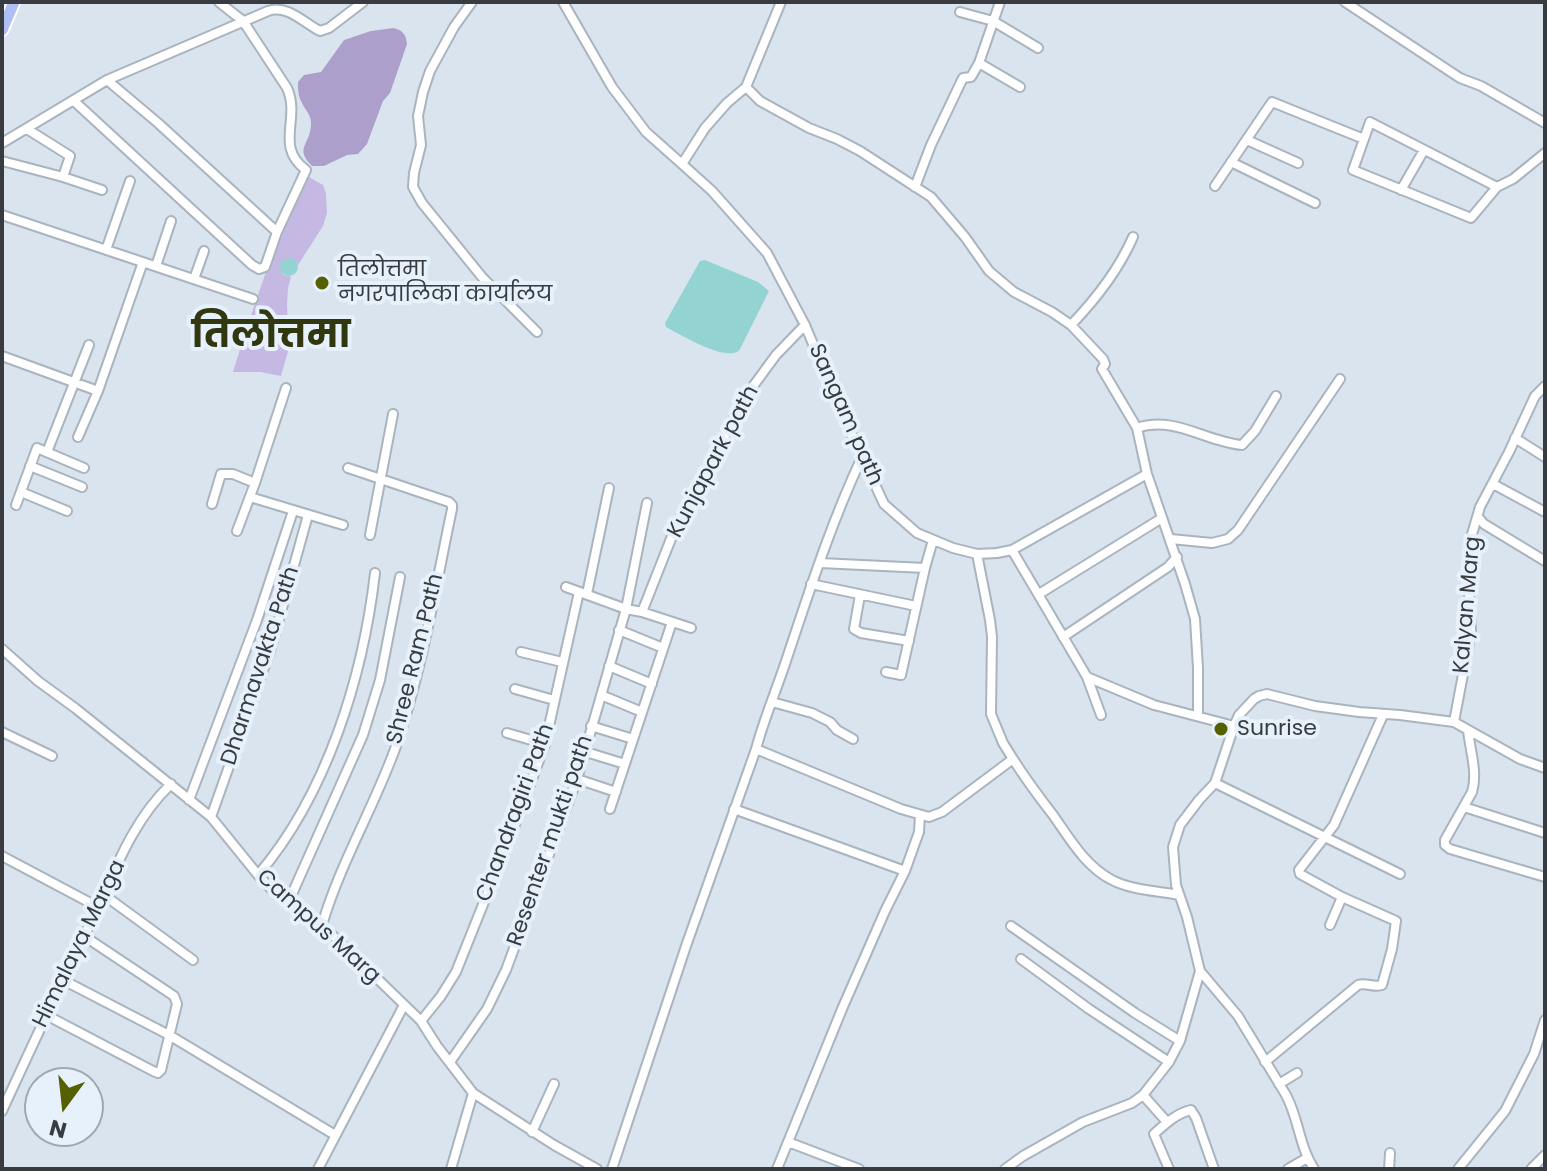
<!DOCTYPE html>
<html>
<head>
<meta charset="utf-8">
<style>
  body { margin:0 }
  #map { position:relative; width:1547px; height:1171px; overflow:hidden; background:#d9e4ef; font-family:Poppins,sans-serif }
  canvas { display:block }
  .frame { position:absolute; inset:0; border:4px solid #383c40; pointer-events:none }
  .north { position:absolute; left:24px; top:1067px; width:80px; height:80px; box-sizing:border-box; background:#e6f1fc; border:2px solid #a0a9b1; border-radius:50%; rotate:195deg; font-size:22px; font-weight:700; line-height:32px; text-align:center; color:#383c40 }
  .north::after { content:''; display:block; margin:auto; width:28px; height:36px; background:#556000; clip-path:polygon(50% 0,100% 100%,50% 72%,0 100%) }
</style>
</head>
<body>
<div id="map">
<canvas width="1547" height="1171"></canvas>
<div class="frame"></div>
<div class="north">N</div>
</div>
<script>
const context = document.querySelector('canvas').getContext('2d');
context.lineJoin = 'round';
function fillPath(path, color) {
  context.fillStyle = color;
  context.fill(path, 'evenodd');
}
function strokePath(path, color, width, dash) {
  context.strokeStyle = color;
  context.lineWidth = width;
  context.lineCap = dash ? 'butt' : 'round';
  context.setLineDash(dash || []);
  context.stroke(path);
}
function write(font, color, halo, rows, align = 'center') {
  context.font = font + ' Poppins,"Noto Sans Devanagari",sans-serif';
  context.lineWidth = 8;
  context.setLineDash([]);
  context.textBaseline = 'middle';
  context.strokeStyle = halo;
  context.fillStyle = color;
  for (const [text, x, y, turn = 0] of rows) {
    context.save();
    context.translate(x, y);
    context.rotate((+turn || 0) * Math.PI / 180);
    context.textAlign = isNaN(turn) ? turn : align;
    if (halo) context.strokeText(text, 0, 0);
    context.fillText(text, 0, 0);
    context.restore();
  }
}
fillPath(new Path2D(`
  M307,176L323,185L326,193L327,213L323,226L298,265L297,262L282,274L291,277L288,288L287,305L289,348L281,376L260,372H233C254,306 275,238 307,176Z`), '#c5b9e3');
fillPath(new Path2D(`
  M394,28C403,31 406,34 407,44L390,93L383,101L367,144L358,154L347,155L324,166H312C294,148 310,145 311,125C312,115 305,110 301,101C298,95 298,89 298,82L304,75L321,72L344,40L371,31Z`), '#ac9fcc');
fillPath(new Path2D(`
  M280 267a9 9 0 1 1 18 0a9 9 0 1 1-18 0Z
  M705,260L758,282L769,291L742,345C739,351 739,352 733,353C716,356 681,335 666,327L665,323L700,261Z`), '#93d4d3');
const minor = new Path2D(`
  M472,2L454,27L430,71L423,92L418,116L421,145L414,173L413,187L422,203L482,277L537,332
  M563,2L612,87L646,132L682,164
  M781,2L746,87L727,103L705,128L682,164L712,191L767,253L805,325L845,420L884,504L917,533L953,548L977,554L997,553L1012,550L1087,677L1154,705L1234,726
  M1345,2L1460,78L1481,86L1545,123
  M960,12L993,21L1038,48
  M979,63L1020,87
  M107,80L158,123L277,232
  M746,87L760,101L809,128L837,139L860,151L931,197L965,237L989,271L1014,292L1052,312L1071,325L1103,359L1105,364L1102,369L1137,428L1147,474L1185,584L1195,619L1198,668V716
  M74,101L252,265L259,269L265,267L277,232L306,170C274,146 301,119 287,88L243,21L219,2
  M27,129L70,156L63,177
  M1247,140L1298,163
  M2,143L107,80L268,11C287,4 304,23 320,31L329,28L363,2
  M2,161L63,177L102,190
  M1231,162L1315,203
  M1215,186L1272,102L1364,139
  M915,187L931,145L961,82L963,78L971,77L979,63L1000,2
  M1497,187L1370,122L1353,170L1471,218L1497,187L1513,179L1545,153
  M1401,190L1424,150
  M2,215L253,299
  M106,250L130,181
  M156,266L171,221
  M194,279L204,251
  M1071,325C1095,300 1119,269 1133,237
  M2,356L98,391L143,262
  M1137,428C1174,415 1206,442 1242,445L1255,431L1276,396
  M78,437L98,391
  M1515,438L1545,457
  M47,452L89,345
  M30,466L82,487
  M1493,484L1545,512
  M21,492L67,511
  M250,497L343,525
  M212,504L221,474H233L255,483
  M16,505L37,448L84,468
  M1478,517L1484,524L1545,561
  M237,531L255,483L286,388
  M370,535L393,414
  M1171,539L1212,543L1228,539L1238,530L1340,379
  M1012,550L1147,474
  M820,563L925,568
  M811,584L916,606
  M566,587L626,609L642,612L691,628
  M587,594L609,488
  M1039,594L1162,518
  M860,595L854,629L861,633L909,641
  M642,612L678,521L702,482L743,400L776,355L805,325
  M619,630L663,648
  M1063,637L1168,567L1177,557
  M2,649L38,681L75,708L211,817L258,875L277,895L322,925L421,1021L437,1046L473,1093L554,1145L597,1169
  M521,652L562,662
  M609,666L652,684
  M886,672L901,675L925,568L933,540
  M1087,677L1101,715
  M515,689L554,700
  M601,695L642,712
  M772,702L812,713L830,722L837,730L853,739
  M1454,722L1520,759L1545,768
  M591,726L633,739
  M1468,730C1470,751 1478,772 1472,792L1445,840V845L1450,849L1545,877
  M2,732L52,756
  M507,733L545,744
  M756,749L901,809L929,817L942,812L1013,759L1003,743L991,714L992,637L990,620L977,554
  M586,752L625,764
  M1013,759C1025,778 1039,797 1053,815C1070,839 1085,866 1112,880C1131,890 1158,891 1179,895
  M577,779L616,792
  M1215,783L1400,874
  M189,800L257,620L293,511
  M1464,807L1545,833
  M610,809L672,622
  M734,809L905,871
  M211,817L271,648L308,515
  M2,856L98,907
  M258,875C327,794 363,677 375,573
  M104,895L193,960
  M288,903L363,735L380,680L400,577
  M322,925C340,864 373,809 395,749C422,672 435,589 452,509V505L449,502L348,468
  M1330,925L1342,897L1300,874L1299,870L1334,825L1383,715
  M1011,926L1135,1013L1180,1041
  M1021,959L1089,1009L1169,1062
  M63,980L169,1035L335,1135
  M46,1015L153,1071L158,1073L161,1070L177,1004L174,996L84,936
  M421,1021L441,996L456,972L518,817L545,744L579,592
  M450,1062L487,1009L506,970L577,779L626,609L647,503
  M1265,1062L1358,985C1366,982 1374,988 1382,985L1392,949L1396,921L1342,897
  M1279,1084L1297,1073
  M1143,1095L1167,1122
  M2,1111C32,1046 62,981 94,916C115,870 133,820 171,784
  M532,1132L554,1084
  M788,1142L859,1169
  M318,1169L404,1005
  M451,1169L473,1093
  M612,1169L686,946L756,749C764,719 776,691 786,661C809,592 831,523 862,457
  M777,1169L842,1009L885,911L905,871L919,832L920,815
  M1005,1169L1023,1156L1083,1122L1132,1103L1143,1095L1169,1062L1180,1041L1200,971
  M1169,1169L1154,1134C1165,1124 1177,1113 1191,1110L1196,1118L1214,1169
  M1288,1169L1307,1158
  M1314,1169C1299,1146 1299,1119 1286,1095L1238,1016L1200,971L1187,917L1176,885L1173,847L1180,825L1199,800L1215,783L1234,726L1239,715L1254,699L1259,696L1267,694L1315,706L1359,712L1400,715L1454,722L1471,632L1468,570L1470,541L1480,507L1509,452L1535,396L1545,386
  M1389,1169L1390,1153
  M1458,1169L1505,1111L1534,1054L1545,1020
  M1531,1169L1545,1155`);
const major = new Path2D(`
  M2,30L14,2`);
strokePath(minor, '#aab4be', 12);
strokePath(major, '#fff', 15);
strokePath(minor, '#fff', 8);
strokePath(major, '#b0bef4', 11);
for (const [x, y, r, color] of [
  [322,283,8,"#556000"],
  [1221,729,8,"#556000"]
]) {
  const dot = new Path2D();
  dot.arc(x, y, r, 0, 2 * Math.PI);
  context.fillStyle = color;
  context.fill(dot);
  strokePath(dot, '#e6f1fc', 3);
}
write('22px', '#383c40', '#e6f1fc', [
  ["तिलोत्तमा",338,270],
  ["नगरपालिका कार्यालय",338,295],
  ["Sunrise",1237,729]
], 'left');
write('22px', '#383c40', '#e6f1fc', [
  ["Sangam path",845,415,66],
  ["Kunjapark path",714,462,-62],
  ["Kalyan Marg",1468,605,-85],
  ["Shree Ram Path",416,659,-76],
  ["Dharmavakta Path",261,666,-72],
  ["Chandragiri Path",516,813,-70],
  ["Resenter mukti path",551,841,-71],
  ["Campus Marg",318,927,42],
  ["Himalaya Marga",80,944,-64]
]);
write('bold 38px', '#31370f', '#e6f1fc', [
  ["तिलोत्तमा",271,337]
]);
</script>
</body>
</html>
